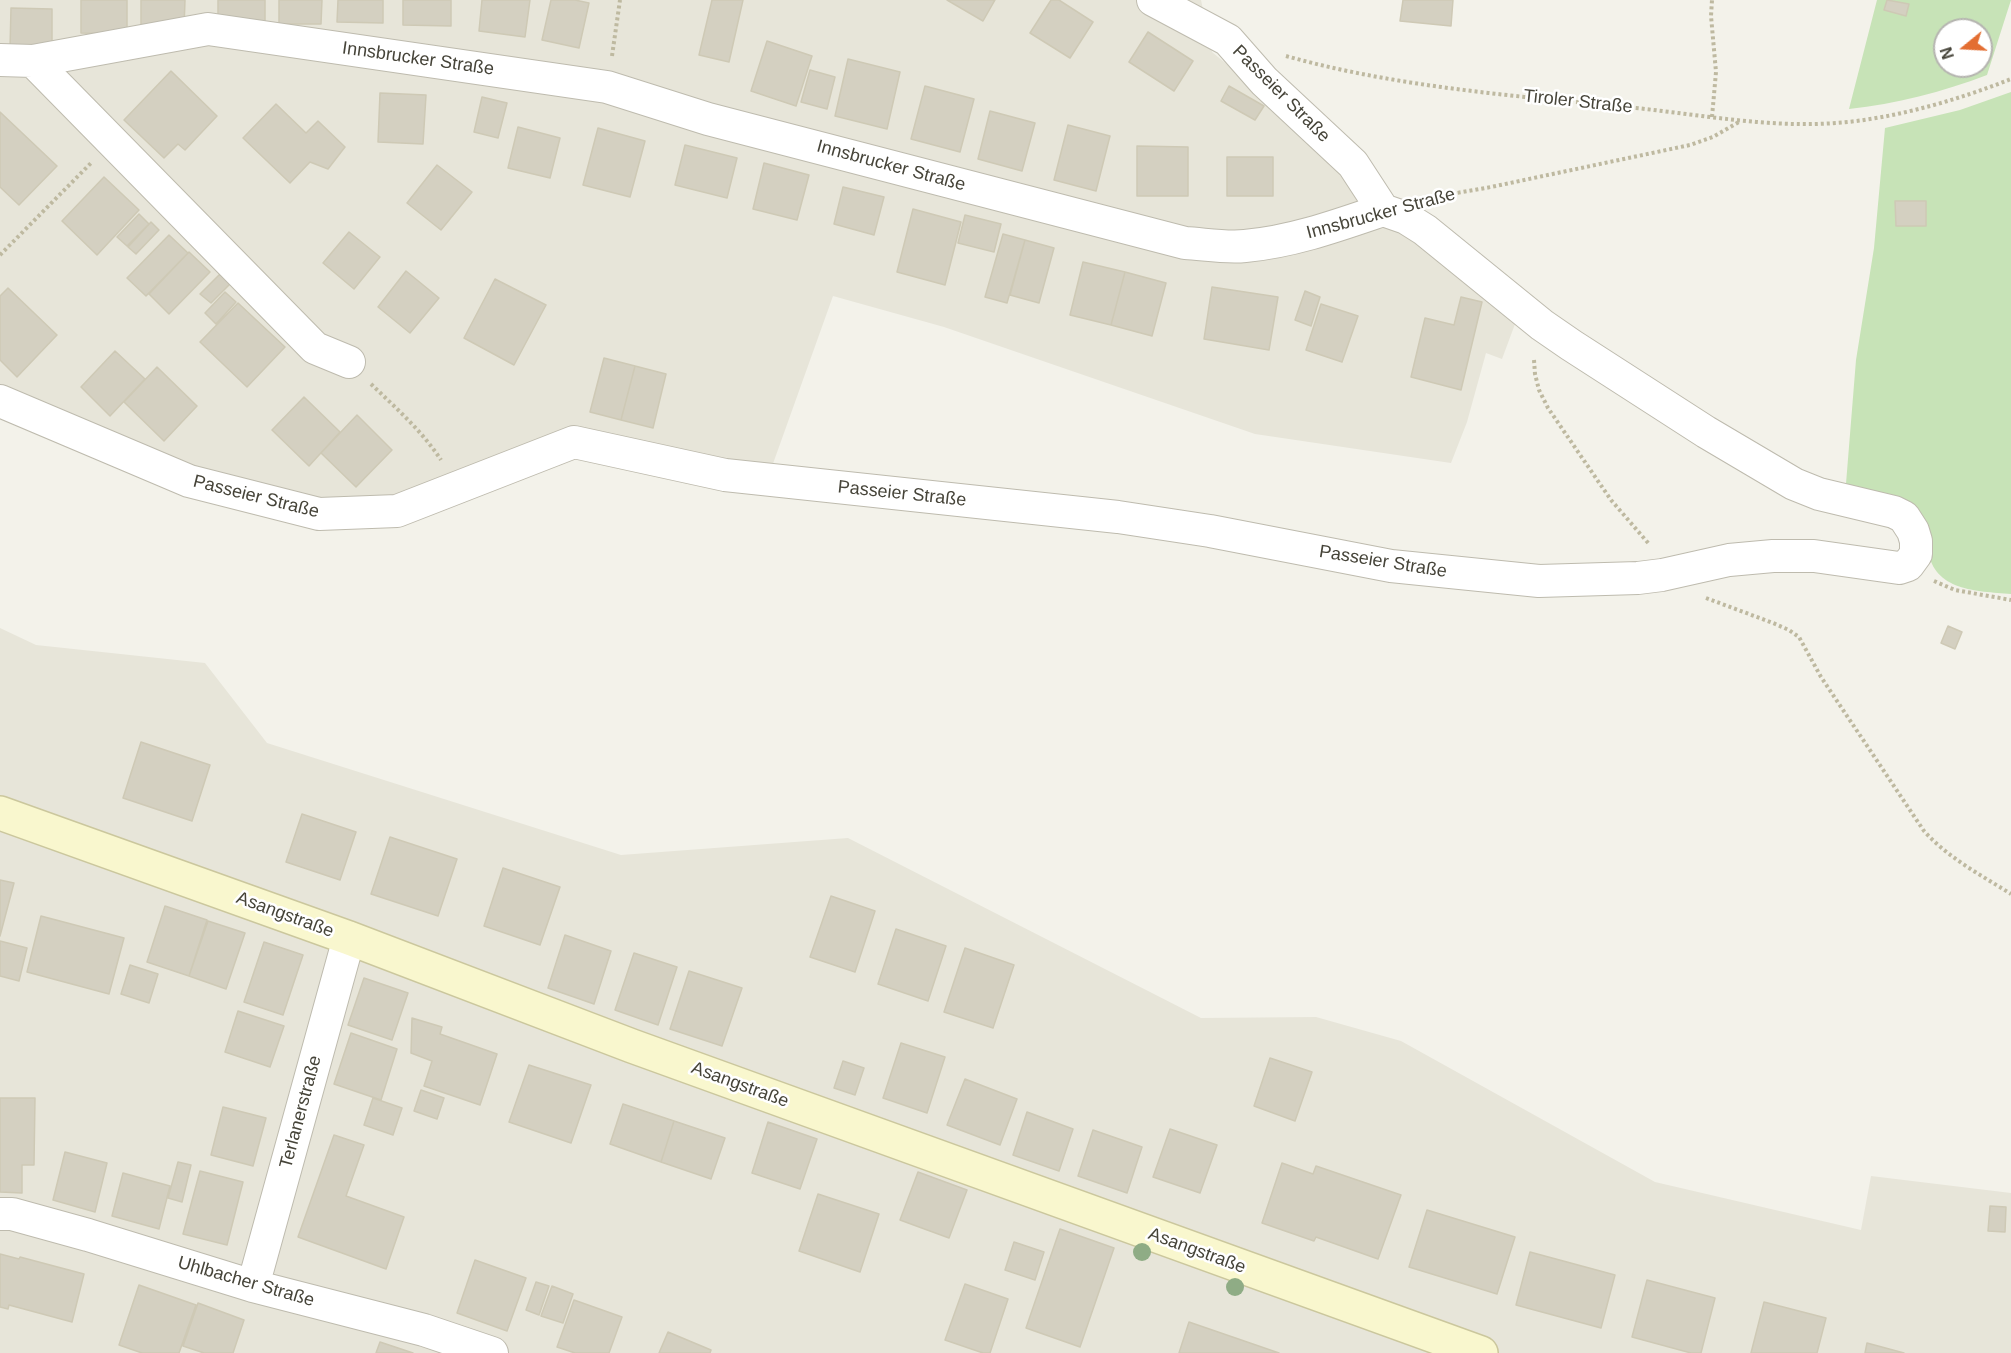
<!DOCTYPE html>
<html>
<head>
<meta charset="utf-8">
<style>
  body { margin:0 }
  #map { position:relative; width:2011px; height:1353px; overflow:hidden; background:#f3f2ea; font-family:Helvetica,sans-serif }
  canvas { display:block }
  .north { position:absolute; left:1933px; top:18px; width:60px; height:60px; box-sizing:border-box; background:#fff; border:2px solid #b5b4b0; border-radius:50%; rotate:252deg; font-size:16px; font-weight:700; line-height:24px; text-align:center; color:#464439 }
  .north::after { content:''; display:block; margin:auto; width:21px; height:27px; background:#e36e32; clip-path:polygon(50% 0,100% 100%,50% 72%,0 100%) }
</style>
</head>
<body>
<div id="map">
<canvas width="2011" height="1353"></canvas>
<div class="north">N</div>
</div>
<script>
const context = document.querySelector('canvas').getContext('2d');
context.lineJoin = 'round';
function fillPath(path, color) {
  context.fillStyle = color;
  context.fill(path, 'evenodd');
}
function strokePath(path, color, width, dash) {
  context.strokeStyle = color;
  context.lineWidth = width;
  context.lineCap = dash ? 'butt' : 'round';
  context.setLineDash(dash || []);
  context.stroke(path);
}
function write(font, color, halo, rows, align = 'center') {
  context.font = font + ' Helvetica,sans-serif';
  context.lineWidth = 5;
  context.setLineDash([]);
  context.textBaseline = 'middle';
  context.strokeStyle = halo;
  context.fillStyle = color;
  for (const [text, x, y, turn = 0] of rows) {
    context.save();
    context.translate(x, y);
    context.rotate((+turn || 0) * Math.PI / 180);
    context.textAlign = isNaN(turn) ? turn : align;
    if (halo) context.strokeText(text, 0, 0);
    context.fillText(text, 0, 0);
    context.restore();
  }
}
fillPath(new Path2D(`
  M0,0H1201L1212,52L1246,80L1393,226L1518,316L1502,359L1486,353L1467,422L1451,463L1255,434L944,327L833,296L770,472L579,432L396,501L319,503L188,470L0,388Z
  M0,628L36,645L205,663L267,743L621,855L848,838L1201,1018L1316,1017L1401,1041L1655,1182L1861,1230L1871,1176L2011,1193V1353H0Z`), '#e7e5d9');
fillPath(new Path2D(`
  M1877,0H2011L1987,75C1942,92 1896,104 1849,109ZM1945,30H1981V66H1945Z
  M2011,92V594C1976,591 1934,591 1928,550L1845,496L1856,360L1874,248L1885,128L1960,110Z`), '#c7e3b7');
const building = new Path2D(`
  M81,0H127V34L81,33Z
  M141,0H185L184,28H141Z
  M218,0H265V26L218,25Z
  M279,0H322L321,24H279Z
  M338,0H383V23L337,22Z
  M403,0H451V26L403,25Z
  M482,0H530L525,37L479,31Z
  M551,0H575L589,3L579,48L542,40Z
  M712,0H743L729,62L699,55Z
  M947,0H995L983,21Z
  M1051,0H1059L1093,22L1070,58L1030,33Z
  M1403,0H1453L1451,26L1400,21Z
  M1887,0L1909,4L1906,16L1884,10Z
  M11,8L52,9V50L10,49Z
  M1148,32L1193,61L1174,91L1129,62Z
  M767,41L812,56L796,106L751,91Z
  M848,59L900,72L887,129L835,116Z
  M810,70L835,77L827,109L801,102Z
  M171,71L217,116L185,150L178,144L164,158L124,120Z
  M925,86L974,99L960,152L911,139Z
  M1229,86L1264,106L1255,120L1221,101Z
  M380,93L426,95L423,144L378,142Z
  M482,97L507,103L498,138L474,132Z
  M276,104L306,133L318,121L345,147L328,169L310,162L290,183L243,138Z
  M990,111L1035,123L1022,171L978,159Z
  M0,112L57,166L19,205L0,187Z
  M1068,125L1110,136L1096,191L1054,180Z
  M518,127L560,138L550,178L508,168Z
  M598,128L645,141L630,197L583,185Z
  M685,145L737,158L727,198L675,185Z
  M1137,146L1188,147V196H1137Z
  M1227,157H1273V196H1227Z
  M764,163L809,175L797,220L753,209Z
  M437,165L472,192L441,230L407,203Z
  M104,177L139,210L97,255L62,221Z
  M843,187L884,197L874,235L834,224Z
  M1895,201H1926V226H1896Z
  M913,209L961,222L945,285L897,272Z
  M139,214L149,224L127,246L117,237Z
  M965,215L1001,224L994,252L958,243Z
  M151,222L159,230L136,254L128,247Z
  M349,232L380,257L354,289L323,263Z
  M1003,234L1025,240L1007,303L985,297Z
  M169,235L188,253L146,296L127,278Z
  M1025,240L1054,248L1039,303L1010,295Z
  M189,252L210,272L169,314L149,294Z
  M1083,262L1125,272L1111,325L1070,315Z
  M406,271L439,298L410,333L378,307Z
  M1125,272L1166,283L1152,336L1111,325Z
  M220,274L230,284L211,303L200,294Z
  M495,279L546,305L514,365L464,338Z
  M1212,287L1278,297L1269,350L1204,339Z
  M8,288L57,335L17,377L0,360V296Z
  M1305,291L1320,297L1311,326L1295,320Z
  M225,292L236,302L216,324L205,313Z
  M1461,297L1482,302L1461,390L1411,377L1425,318L1454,325Z
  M238,303L285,347L247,387L200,342Z
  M1321,304L1358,316L1342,362L1306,350Z
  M115,351L145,379L110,416L81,387Z
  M604,358L635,366L621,420L590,412Z
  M635,366L666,374L653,428L621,420Z
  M157,367L197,406L164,441L124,402Z
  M304,397L340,432L309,466L272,430Z
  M357,415L392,450L356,487L321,453Z
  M1948,626L1962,632L1955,649L1941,643Z
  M141,742L210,765L192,821L123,798Z
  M302,814L356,832L340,880L286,862Z
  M390,837L457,859L438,916L371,894Z
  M503,868L560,887L540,945L484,926Z
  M0,880L14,883L0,936Z
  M831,896L875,911L855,972L810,957Z
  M165,906L207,920L189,976L147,962Z
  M41,916L124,938L109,994L27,972Z
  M208,921L245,933L226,989L189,976Z
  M896,929L946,946L928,1001L878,984Z
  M565,935L611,951L594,1004L548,988Z
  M0,941L27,948L19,981L0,976Z
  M264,942L303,955L283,1015L244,1002Z
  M965,948L1014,965L993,1028L944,1012Z
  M634,953L677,967L658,1025L615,1010Z
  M130,965L158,974L149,1003L121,994Z
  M689,971L742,988L722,1046L670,1029Z
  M364,978L408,993L392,1040L348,1025Z
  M238,1011L284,1026L270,1067L225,1052Z
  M412,1018L442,1027L440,1034L497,1054L480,1105L424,1086L432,1061L411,1053Z
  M351,1033L397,1049L381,1100L334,1084Z
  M901,1043L945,1057L927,1113L883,1098Z
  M1270,1058L1312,1072L1295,1121L1254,1106Z
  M843,1061L864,1068L855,1095L834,1088Z
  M529,1065L591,1085L571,1143L509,1122Z
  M965,1079L1017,1099L1000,1145L947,1125Z
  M421,1090L444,1098L437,1119L414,1111Z
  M0,1098H35L34,1165H22V1193L0,1192Z
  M373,1098L402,1108L393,1135L364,1125Z
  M623,1104L674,1121L661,1162L610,1144Z
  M223,1107L266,1118L253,1166L211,1155Z
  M1027,1112L1073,1129L1059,1171L1013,1155Z
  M674,1121L725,1138L711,1179L661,1162Z
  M768,1122L817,1139L800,1189L752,1173Z
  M1170,1129L1217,1145L1200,1193L1153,1177Z
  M1093,1130L1142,1147L1127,1193L1078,1176Z
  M334,1135L364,1145L346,1196L404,1217L386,1269L298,1237Z
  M65,1152L107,1163L95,1212L53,1200Z
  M178,1162L191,1165L182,1202L168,1198Z
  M1282,1163L1313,1174L1316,1166L1401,1195L1378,1259L1316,1237L1314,1241L1262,1223Z
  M200,1171L243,1182L227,1245L183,1234Z
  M918,1172L967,1190L949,1238L900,1220Z
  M123,1173L170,1186L159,1229L112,1216Z
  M818,1194L879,1214L860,1272L799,1251Z
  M1990,1206L2006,1207L2005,1232L1988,1231Z
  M1427,1210L1515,1237L1497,1294L1409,1267Z
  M1060,1229L1114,1248L1080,1347L1026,1328Z
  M1014,1242L1044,1252L1035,1280L1005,1270Z
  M1530,1252L1615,1275L1601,1328L1516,1305Z
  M0,1254L19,1259L20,1257L84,1274L72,1322L9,1305L8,1309L0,1307Z
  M475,1260L526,1278L507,1331L457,1313Z
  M1647,1280L1715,1298L1701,1353H1691L1632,1337Z
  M536,1282L549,1286L539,1315L526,1310Z
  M965,1284L1008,1299L990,1353H983L945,1340Z
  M139,1285L196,1305L179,1353H142L119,1345Z
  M552,1286L573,1294L563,1323L541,1316Z
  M574,1300L622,1317L609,1353H575L557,1347Z
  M1764,1302L1826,1318L1817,1353H1751Z
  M198,1303L244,1320L233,1353H204L183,1346Z
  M1189,1322L1279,1353H1179Z
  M668,1332L711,1350L710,1353H659Z
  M380,1342L413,1353H376Z
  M1867,1343L1904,1353H1865Z`);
fillPath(building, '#d4d0c1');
strokePath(building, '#cec9b5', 1.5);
const street = new Path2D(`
  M0,60L33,61L208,29L607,87L708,119L1185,243C1204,244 1225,248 1245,246C1292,242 1339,225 1383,210
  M33,61L315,348L349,362
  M0,401L189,481L319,514L397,511L574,442L725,475L1118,517L1210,531L1391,566L1539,581L1638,578L1662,575L1729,560L1773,556H1814L1899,568L1908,565L1916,554V541L1913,531L1904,517L1894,512L1819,494L1794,484L1706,432L1571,345L1542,325L1425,230L1406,218L1383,210L1353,164L1264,81L1228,40L1153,0
  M0,1214H12L88,1235L253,1286L424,1330L492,1353
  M253,1286L349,938`);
const secondary = new Path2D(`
  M0,813L349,938L632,1046L1481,1353`);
strokePath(street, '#bebbae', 34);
strokePath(secondary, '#cbc79d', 36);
strokePath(new Path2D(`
  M612,56L620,0
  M1286,56C1400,88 1519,96 1636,108C1703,115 1769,128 1836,123C1893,119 1958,100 2011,79
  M1712,117L1716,72L1711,16L1712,0
  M1434,197L1491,187L1690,145L1713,137L1739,122
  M0,255L91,163
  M1534,360L1535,374L1539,390L1548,408L1611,500L1649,544
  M371,384C396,408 422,431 441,460
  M1934,581L1955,590L2011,600
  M1706,598L1773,623L1789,630L1799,637L1821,677L1924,831C1948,858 1981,875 2011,894`), '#beb9a0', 4, [3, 3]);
strokePath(street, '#fff', 32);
strokePath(secondary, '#f9f7ce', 33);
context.fillStyle = '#8fac85';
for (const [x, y] of [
  [1142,1252],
  [1235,1287]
]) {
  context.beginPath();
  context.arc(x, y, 9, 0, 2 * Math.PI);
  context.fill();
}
write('18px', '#464439', '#fff', [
  ["Innsbrucker Straße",418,59,8],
  ["Passeier Straße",1281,94,45],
  ["Tiroler Straße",1578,102,6],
  ["Innsbrucker Straße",891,166,15],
  ["Innsbrucker Straße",1381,214,-15],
  ["Passeier Straße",902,494,6],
  ["Passeier Straße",256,497,14],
  ["Passeier Straße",1383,562,9],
  ["Asangstraße",285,915,20],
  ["Asangstraße",740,1085,20],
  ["Terlanerstraße",301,1112,-75],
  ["Asangstraße",1197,1251,20],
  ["Uhlbacher Straße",246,1282,16]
]);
</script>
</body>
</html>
